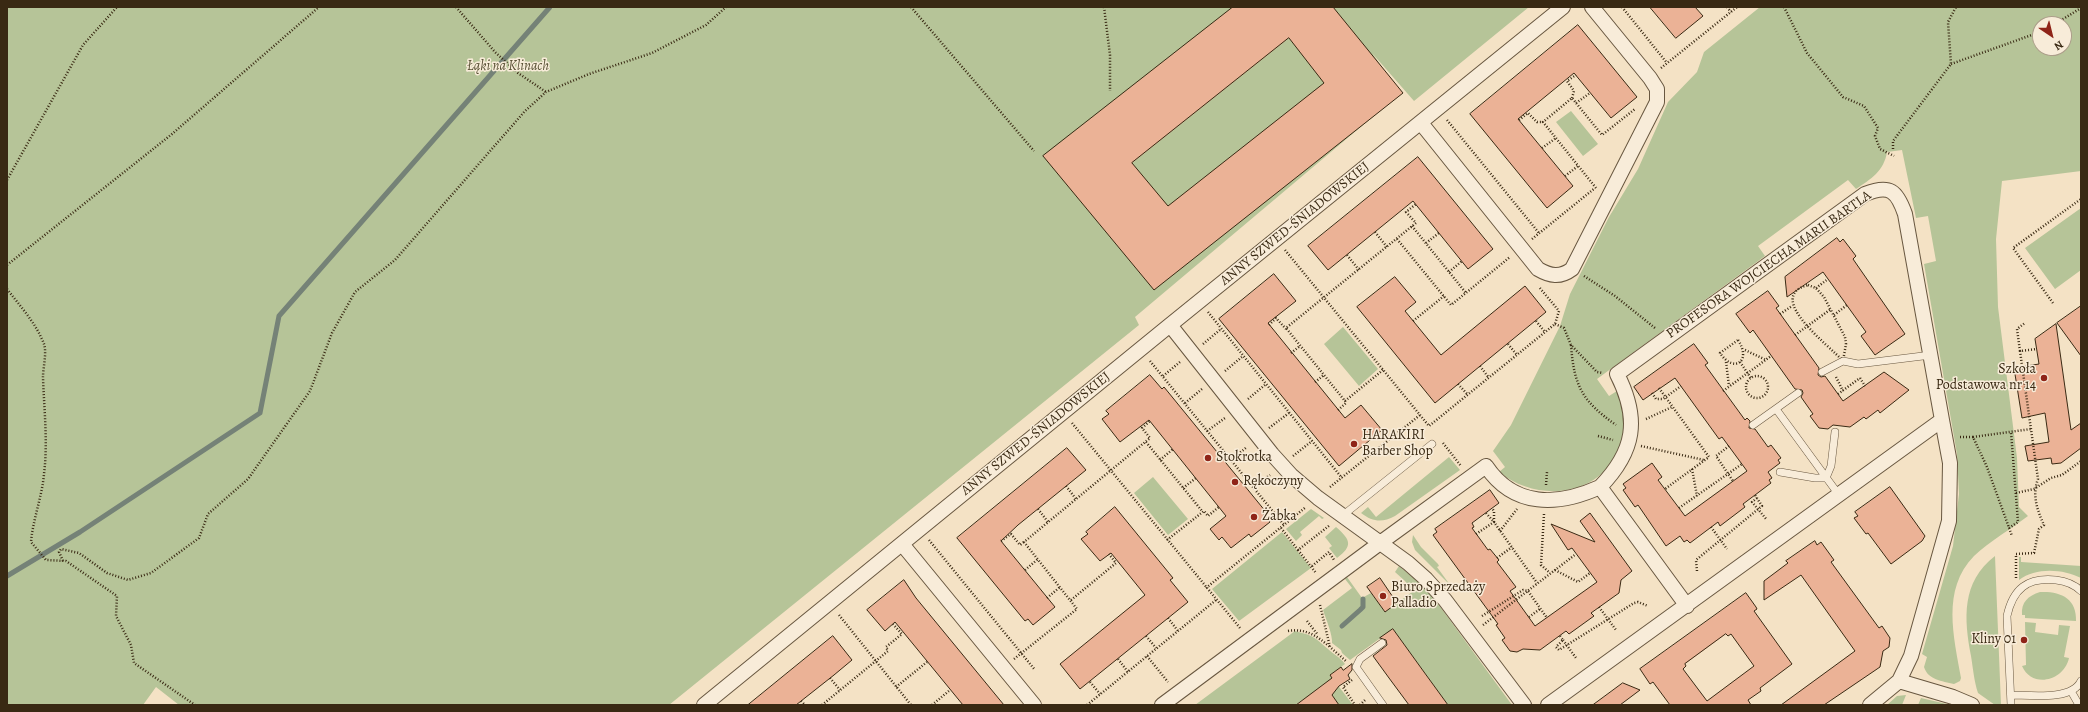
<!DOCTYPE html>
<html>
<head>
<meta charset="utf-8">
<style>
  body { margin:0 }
  #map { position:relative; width:2088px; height:712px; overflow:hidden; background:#f4e2c5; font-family:Alegreya,serif }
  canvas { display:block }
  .frame { position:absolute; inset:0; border:8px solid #392913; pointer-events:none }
  .north { position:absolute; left:2032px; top:16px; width:40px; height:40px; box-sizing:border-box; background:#f8ecd9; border:1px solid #ac9e8a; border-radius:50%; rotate:145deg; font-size:11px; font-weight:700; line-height:16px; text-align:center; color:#392913 }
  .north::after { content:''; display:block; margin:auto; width:14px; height:18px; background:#8f2418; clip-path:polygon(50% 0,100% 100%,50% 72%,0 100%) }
</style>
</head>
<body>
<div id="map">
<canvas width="2088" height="712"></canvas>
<div class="frame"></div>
<div class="north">N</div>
</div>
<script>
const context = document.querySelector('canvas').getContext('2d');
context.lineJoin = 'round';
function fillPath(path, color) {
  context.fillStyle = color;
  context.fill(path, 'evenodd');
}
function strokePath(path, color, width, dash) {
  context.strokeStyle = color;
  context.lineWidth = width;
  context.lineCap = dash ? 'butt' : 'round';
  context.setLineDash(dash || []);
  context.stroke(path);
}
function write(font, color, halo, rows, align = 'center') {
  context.font = font + ' Alegreya,serif';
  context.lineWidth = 3;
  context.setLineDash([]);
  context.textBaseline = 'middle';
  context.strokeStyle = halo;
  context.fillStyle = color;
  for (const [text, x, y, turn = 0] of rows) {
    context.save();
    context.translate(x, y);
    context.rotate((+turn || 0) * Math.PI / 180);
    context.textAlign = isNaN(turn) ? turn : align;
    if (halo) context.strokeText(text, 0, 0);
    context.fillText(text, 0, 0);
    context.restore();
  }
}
fillPath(new Path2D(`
  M7,7H1529L1414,101L1372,53L1401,93L1135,317L1139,325L669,705H179L156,687L143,705H7Z
  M1760,7H2081V171L2002,181L1996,239L1998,307L2017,458L2019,507L2028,516C2011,529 1990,541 1974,556C1941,590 1954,637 1961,678L1960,681L1954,684C1942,681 1928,680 1924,667L1927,657L1922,654L1953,546L1959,494L1957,454L1924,264L1936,261L1928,216L1916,218L1902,150L1887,152C1884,171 1871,179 1856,189L1848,180L1758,246L1765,256L1597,379L1609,396L1617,391C1622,404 1626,419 1623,433C1614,494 1542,507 1499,472L1505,467L1493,451L1511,425L1560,326L1570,294L1609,217L1638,169L1668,102L1697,72L1704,52ZM2040,24H2064V48H2040Z
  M1571,111L1598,144L1583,156L1556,122Z
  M2081,208V270L2055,289L2025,248Z
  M1343,327L1378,369L1359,386L1324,344Z
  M1449,457L1460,470L1395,516C1382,523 1373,522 1361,513L1368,507L1376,517Z
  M1153,477L1188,519L1168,535L1134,493Z
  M1311,509L1324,518L1322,519L1319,516L1300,532L1302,535L1296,541L1286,529Z
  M1336,527C1351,540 1353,546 1337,558L1329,548L1332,546L1325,537Z
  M1282,532L1311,568L1239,621L1212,589Z
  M1413,535L1421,547L1438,564L1439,566L1437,567L1450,585L1415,550L1412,542Z
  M1995,556L2001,705H1995L1978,693C1974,681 1973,668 1971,656C1964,619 1961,582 1995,556Z
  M2019,557H2021V562L2081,566V578C2063,569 2036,567 2019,580Z
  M1399,566L1427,589L1436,601L1512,705H1448L1393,629L1350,660L1342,653L1341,650L1332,643C1333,636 1326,619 1323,610L1352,588L1345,579L1347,577L1362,598L1371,593L1385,612L1412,592L1405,581L1395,572Z
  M2040,592C2060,591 2077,598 2076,621L2025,618V615H2022C2021,602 2028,596 2040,592Z
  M2025,622L2036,623L2035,632L2058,635L2059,625L2070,626L2064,657L2069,658C2064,681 2032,689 2022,666L2026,665Z
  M1295,631C1314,636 1313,636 1328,649C1334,655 1339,656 1345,664L1330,675L1353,705H1339L1324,684L1306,701L1304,699L1295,705H1195Z
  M1906,695L1902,705H1887L1897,696Z
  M1921,698L1951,705H1918Z`), '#b6c498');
strokePath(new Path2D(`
  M7,576L80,532L260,413L279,316L550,7
  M1342,626L1360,610L1363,607V599`), '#758277', 5);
const building = new Path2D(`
  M1233,7H1333L1403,93L1154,290L1043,156ZM1289,38L1324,83L1168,206L1132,163Z
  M1650,7H1695L1703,16L1676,38Z
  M1578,25L1637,97L1611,118L1574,73L1518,119L1573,186L1547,208L1470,114Z
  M1418,157L1493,249L1468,269L1413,201L1328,270L1308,246Z
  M1837,238L1840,242L1843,239L1856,256L1853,259L1905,334L1875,355L1861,336L1866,332L1823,272L1787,297L1785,277Z
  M1274,274L1296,301L1268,323L1345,418L1361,405L1382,430L1339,466L1219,319Z
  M1395,277L1416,302L1405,311L1441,355L1525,286L1546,312L1435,403L1357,307Z
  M1768,291L1779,306L1776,308L1819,368L1818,375L1821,377L1825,376L1843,401L1884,372L1909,390L1880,413L1878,410L1866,419L1864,417L1850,427L1833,425L1828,429L1819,428L1810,416L1813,414L1801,397L1803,393L1802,390L1795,389L1753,330L1750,333L1736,314Z
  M2081,306V356L2057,323Z
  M2056,324L2071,430L2081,423V448L2061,463L2052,464L2051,458L2028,461L2025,446L2049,442L2045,413L2022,418L2014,368L2039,364L2035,339Z
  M1694,344L1708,363L1705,365L1745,420L1747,418L1750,421L1749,428L1755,429L1768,447L1771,445L1781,458L1778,460L1780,463L1768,472L1772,478L1769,480L1771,483L1743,504L1745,507L1720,526L1718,522L1690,543L1687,540L1684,542L1680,536L1666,546L1638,505L1635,507L1623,490L1626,488L1623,484L1652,463L1662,477L1658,480L1685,516L1747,471L1722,437L1719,439L1675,378L1643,400L1634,387Z
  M1150,375L1162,389L1164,387L1266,512L1263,514L1270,522L1251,537L1249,534L1231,548L1222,537L1219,540L1210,529L1226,516L1149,420L1120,442L1102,419L1109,414L1106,411Z
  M1067,448L1086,470L1018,525L1001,541L1055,607L1033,625L1028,619L1025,621L957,538Z
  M1890,487L1925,536L1922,541L1891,564L1868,533L1866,534L1854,518L1858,516L1855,512Z
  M1490,490L1499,503L1472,523L1474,527L1472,528L1488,550L1490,549L1499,560L1497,562L1516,587L1510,591L1535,626L1597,582L1572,548L1568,550L1551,524L1595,542L1580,521L1590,513L1632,571L1621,580L1619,593L1591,613L1594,616L1569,634L1566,631L1540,650L1523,649L1517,652L1510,651L1502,640L1505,638L1496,625L1498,624L1433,535L1437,532L1435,529Z
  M1115,507L1173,578L1170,580L1188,602L1080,689L1060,664L1145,595L1111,553L1100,561L1081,539L1088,534L1086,532Z
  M1815,541L1817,545L1821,542L1834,560L1831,562L1879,628L1882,626L1890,638L1889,647L1883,651L1880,667L1824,705H1781L1855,651L1801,575L1764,600V581L1788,563L1786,561Z
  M1380,578L1397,603L1385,612L1367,587Z
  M904,580L916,598L1004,705H963L895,622L885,631L867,610Z
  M1746,593L1756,607L1757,609L1754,611L1792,664L1760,688L1761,691L1748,700L1751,705H1670L1653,682L1650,684L1640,669ZM1726,634L1728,636L1731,634L1754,666L1707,701L1683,669L1686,666L1685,664Z
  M1393,629L1424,672L1448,705H1409L1389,678L1373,656L1387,645L1386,640L1380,638Z
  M833,636L852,660L834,675L796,705H748Z
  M1352,664V670L1348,675L1350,679L1339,686L1332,695L1339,705H1296L1332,678L1330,675L1341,667L1343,670Z
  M1623,683L1640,690L1620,705H1593Z`);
fillPath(building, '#ebb296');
strokePath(building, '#392913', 1);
const lane = new Path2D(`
  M1822,372L1843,361L1858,364L1931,355
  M1776,409L1839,495
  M1753,425L1798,393
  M1780,472L1815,478H1826L1831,466L1835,432
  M1342,516L1432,444
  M1382,643L1360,659L1356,667L1383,705
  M2071,691L2079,705
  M2011,695C2029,695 2072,701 2081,681
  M2011,705L2007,616C2013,589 2027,577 2056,580C2065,581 2074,584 2081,591`);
const street = new Path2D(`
  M1421,123L1538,269C1550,276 1560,278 1572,269L1657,102V89L1650,78L1592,7
  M902,544L1034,705
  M1687,606L1600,487C1635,451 1640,419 1617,374L1865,194C1890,184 1897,191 1905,214L1942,420
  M1899,681L1953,697L1972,705
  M704,705L1170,325
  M1162,705L1380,543L1486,466C1514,508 1558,506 1600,487
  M1524,705L1445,600L1426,579L1408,563L1318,498L1291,475L1272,454L1170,325L1563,7
  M1548,705L1942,420L1950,463L1949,521L1911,656L1899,681L1870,705`);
strokePath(lane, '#685740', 8);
strokePath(street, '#685740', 16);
strokePath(new Path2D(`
  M456,7L495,52L518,73L546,92
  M911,7L1034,151
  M1104,7L1110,55V91
  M1622,7L1667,63
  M1727,7L1731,12
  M1784,7L1807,53L1843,97L1864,106L1878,128L1875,136L1880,149L1894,156
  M2055,24L2081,8
  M1951,64L2040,32
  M1661,68L1737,7
  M1572,98L1574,91L1567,81L1576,75
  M1576,103L1590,93
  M1447,120L1539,233
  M1519,120L1528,113L1537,122H1543
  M1542,148L1556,138
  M1893,149V141L1951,64L1948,22L1956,7
  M1565,176L1578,166
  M7,180L83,45L117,7
  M1596,188L1543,122L1572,98L1602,135L1635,109
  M1412,226L1466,293
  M1375,232L1387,247
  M1397,239L1451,305L1510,257
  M1532,239L1595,188
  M1426,243L1439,233
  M1285,250L1429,426L1555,324L1559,311L1539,287
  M1347,255L1359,270
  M7,265L172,134L319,7
  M1449,272L1462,261
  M1584,276L1615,296L1655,328
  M1808,285L1816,288L1824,297L1845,337L1846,344L1843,361C1830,346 1763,297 1808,285Z
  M1816,288L1828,279
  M7,289C20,306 36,323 44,344C47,353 43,368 43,377C44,409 48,442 44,474C42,497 33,519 31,542L46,560L66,561L117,596L116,616L131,645L134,663L195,705
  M2053,303L2013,248L2081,199
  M1208,312L1342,478
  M1780,314L1792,306
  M1834,315L1847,305
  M1413,321L1444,296
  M1536,321L1545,332
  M1555,324L1564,328L1571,345L1597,372L1603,373
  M1269,325L1276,318L1286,329
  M1795,335L1831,309
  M1738,340C1752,361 1734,374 1720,353Z
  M1203,344L1221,329
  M1508,344L1517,355
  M1571,345C1574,386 1582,401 1616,425
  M1745,350L1766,360
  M2020,351L2017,329L2025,323
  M1291,353L1300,346
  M1150,361L1284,525
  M1726,362L1729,386
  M1740,362L1751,378
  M1480,366L1489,378
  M1383,370L1345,401L1286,328L1416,223L1406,212L1416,204
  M1225,371L1243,356
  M1163,376L1180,362
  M1746 387a11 11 0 1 1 22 0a11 11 0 1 1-22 0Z
  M1836,377L1843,391
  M1860,378L1865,386
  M1315,382L1324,375
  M1458,384L1468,395
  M1659,388L1709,457L1665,489
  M1723,391L1771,356
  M1652,393L1656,399H1663L1681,386
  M1838,394L1860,378
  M1248,399L1266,384
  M1185,403L1202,389
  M1338,410L1346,403L1345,401
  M1646,419L1672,407
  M1072,423L1240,628
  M1269,428L1289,413
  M1207,431L1225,418
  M1598,436L1613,440
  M1960,437H1973L1987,467L2012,536
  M1973,437L2031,429
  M1146,442L1202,511
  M1443,443L1461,466
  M1641,446L1704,460
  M1729,446L1716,456L1733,481
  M1293,456L1312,441
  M1160,460L1173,449
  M1231,460L1247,447
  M1692,469L1697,496
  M1546,485L1547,472
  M1066,486L1076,499
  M1330,487L1420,415
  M1183,488L1196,478
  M1253,488L1270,475
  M2016,493L2034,489L2051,478L2062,475L2081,461
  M1757,498L1752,502L1767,520
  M1679,508L1742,464
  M1038,509L1048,522
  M1486,513L1494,522V511L1492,508
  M1544,514L1541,565L1550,573
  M1711,527L1727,549
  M1281,528L1298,550L1330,525
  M2009,528L2018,522L2011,432
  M1500,531L1517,509
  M1476,534L1494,522L1537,583
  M929,540L1035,670
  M1167,540L1204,511L1208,516L1220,506
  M1001,541L1011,534L1020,545L1024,542
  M1298,550L1316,573
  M1497,558L1512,547
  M63,561L59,552L61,549L79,553L107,573L128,580L151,573L199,538L208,514L248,479L310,391L332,333L355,292L395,260L525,111L546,92L589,74L652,53L706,25L726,7
  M1312,566L1329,552L1334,560
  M1025,570L1038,559
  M1555,570L1578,582L1590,573
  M1697,571L1696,560L1762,506L1755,495
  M2016,578V554L2034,553L2039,529L2044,525C2037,510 2032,495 2038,479L2020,351L2037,349
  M1206,588L1306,507
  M1047,598L1060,587
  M1071,600L1116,563L1109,554
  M1320,605L1330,647L1347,662
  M1599,607L1616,630
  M839,615L911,705
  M1482,616L1523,590L1528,591L1547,618
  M1529,617L1540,609
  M1168,618L1178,631
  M1307,621L1318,635
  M1483,625L1576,554
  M1288,631C1306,628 1317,636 1330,647
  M1146,636L1156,648
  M1560,636L1563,640L1556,647L1559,650L1634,603L1638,602L1648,606
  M1563,640L1576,658
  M1147,656L1168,682
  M1014,659L1077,609L1024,542L1150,438L1142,428L1150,421
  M1118,659L1128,672
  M830,678L840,690
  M1352,680L1343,687L1355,705
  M1090,682L1100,694
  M896,687L927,662
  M801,701L805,705
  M822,705L888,651L886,647L902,634L893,624
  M932,705L950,690
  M1087,705L1216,600
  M1360,705L1365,700`), '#392913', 2.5, [1, 2]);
strokePath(lane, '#f8ecd9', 7);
strokePath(street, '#f8ecd9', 14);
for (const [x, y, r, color] of [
  [2044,378,4,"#8f2418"],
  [1354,444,4,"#8f2418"],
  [1208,458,4,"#8f2418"],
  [1235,482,4,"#8f2418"],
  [1254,517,4,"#8f2418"],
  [1383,596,4,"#8f2418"],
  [2024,640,4,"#8f2418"]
]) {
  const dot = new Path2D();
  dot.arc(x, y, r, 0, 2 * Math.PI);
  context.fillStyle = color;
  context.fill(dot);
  strokePath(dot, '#f8ecd9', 1.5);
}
write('italic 14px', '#585034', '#f8ecd9', [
  ["Łąki na Klinach",508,67]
]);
write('14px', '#392913', '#f8ecd9', [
  ["ANNY SZWED-ŚNIADOWSKIEJ",1295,224,-39],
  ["PROFESORA WOJCIECHA MARII BARTLA",1769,265,-35],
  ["ANNY SZWED-ŚNIADOWSKIEJ",1036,434,-39]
]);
write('14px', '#392913', '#f8ecd9', [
  ["Szkoła",2036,370,"right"],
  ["Podstawowa nr 14",2036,386,"right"],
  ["HARAKIRI",1362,436],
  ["Barber Shop",1362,452],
  ["Stokrotka",1216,458],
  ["Rękoczyny",1243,482],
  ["Żabka",1262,517],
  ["Biuro Sprzedaży",1391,588],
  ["Palladio",1391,604],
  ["Kliny 01",2016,640,"right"]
], 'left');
</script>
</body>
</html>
